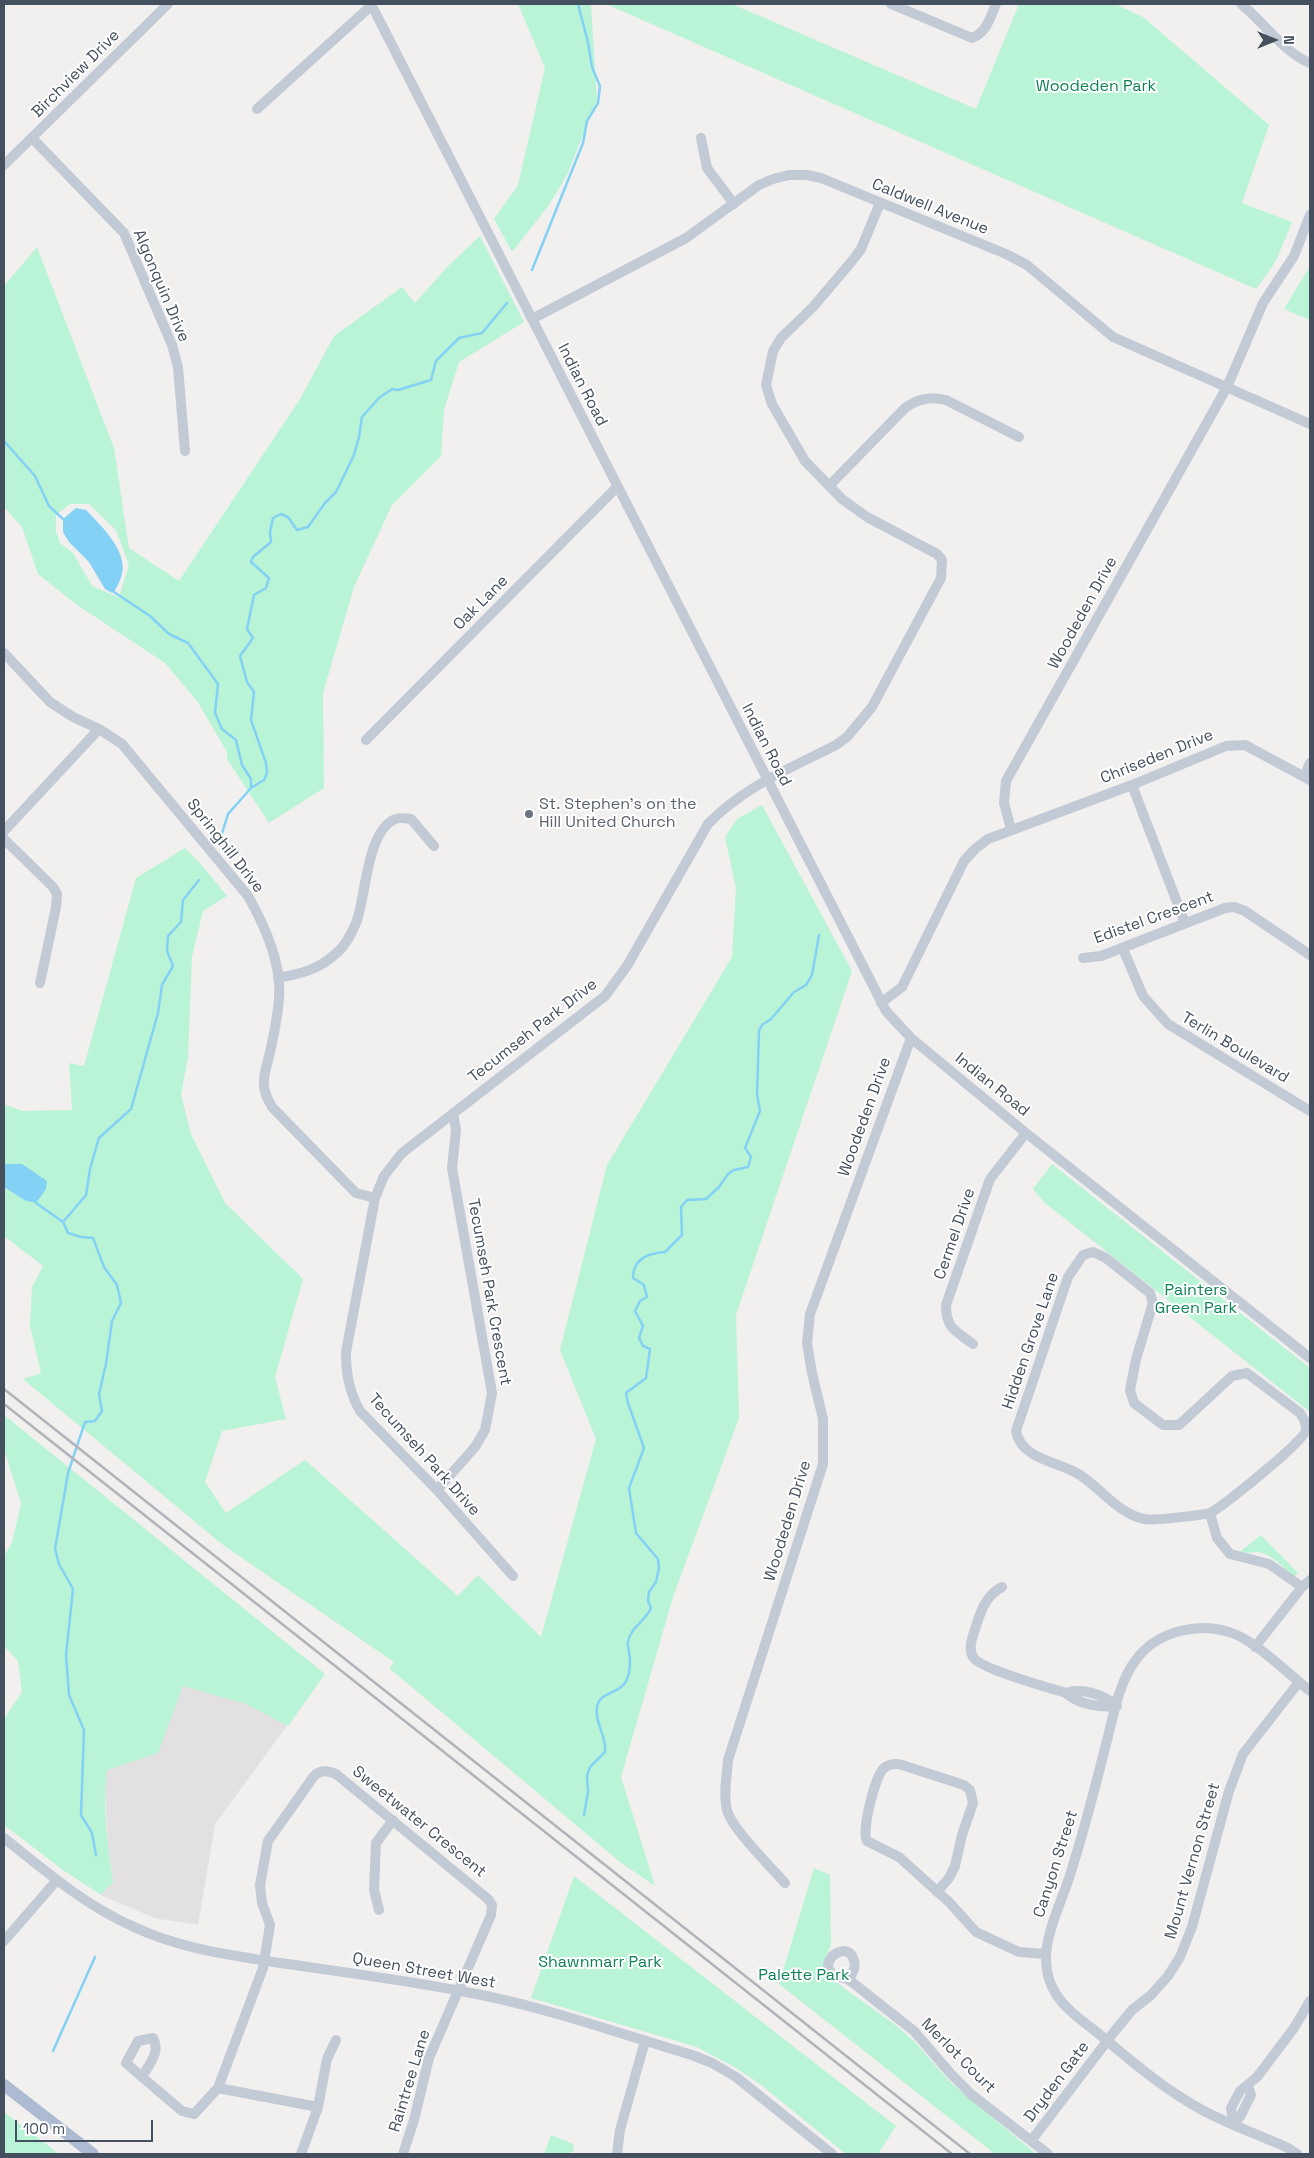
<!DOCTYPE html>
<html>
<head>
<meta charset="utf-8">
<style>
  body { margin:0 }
  #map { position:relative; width:1314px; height:2158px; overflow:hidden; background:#f2efef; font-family:"Space Grotesk",sans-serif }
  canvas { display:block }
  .frame { position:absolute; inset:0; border:5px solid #45505f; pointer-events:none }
  .north { position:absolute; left:1249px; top:15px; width:50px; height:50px; -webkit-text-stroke:4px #fff; paint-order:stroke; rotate:90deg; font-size:14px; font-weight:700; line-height:20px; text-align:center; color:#45505f }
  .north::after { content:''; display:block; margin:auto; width:18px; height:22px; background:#45505f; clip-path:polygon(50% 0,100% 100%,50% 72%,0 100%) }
  .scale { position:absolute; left:15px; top:2120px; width:138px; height:22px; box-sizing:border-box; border:2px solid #45505f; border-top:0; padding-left:6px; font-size:15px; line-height:18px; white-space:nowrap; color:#45505f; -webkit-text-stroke:4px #fff; paint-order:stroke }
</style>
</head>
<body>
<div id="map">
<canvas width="1314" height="2158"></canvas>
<div class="frame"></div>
<div class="north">N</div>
<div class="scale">100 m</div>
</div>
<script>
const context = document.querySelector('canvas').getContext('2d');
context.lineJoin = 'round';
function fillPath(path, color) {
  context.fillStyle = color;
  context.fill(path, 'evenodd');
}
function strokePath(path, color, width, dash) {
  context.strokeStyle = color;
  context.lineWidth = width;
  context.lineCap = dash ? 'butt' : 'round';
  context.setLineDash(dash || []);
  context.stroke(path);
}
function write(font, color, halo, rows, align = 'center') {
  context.font = font + ' "Space Grotesk",sans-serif';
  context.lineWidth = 4;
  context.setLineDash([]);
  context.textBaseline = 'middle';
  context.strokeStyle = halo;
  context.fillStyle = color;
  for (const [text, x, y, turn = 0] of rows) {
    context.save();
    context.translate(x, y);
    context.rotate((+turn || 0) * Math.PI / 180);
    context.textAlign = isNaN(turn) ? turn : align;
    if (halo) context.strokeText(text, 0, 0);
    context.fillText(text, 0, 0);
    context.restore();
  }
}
fillPath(new Path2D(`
  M129,1681L317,1685L215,1824L198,1925L154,1918L101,1895L113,1882L107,1837L105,1784L113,1711Z`), '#e3e0e1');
fillPath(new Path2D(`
  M518,4H591L597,100L567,175L549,205L512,252L494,219L518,185L545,68Z
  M606,4H732L976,109L1019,4H1115L1143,17L1269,125L1242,203L1292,222L1276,261L1256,289Z
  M480,236L524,322L459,362L444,410L441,456L392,505L354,587L323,693L324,788L269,823L227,759V752L197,701L165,663L77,605L38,574L22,527L4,507V286L37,247L114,448L129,548L179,581L300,399L334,336L402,287L415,303L448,266ZM70,504H89L116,530L129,565L119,597L93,587L73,553L60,543L56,531V515Z
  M1310,266V320L1284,309Z
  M762,805L852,971L736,1315L739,1418L673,1597L621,1777L655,1886L620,1862L389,1668L394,1662L223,1545L23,1379L41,1373L30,1326L32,1287L43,1266L4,1236V1187L24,1200L22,1164H4V1104L22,1111L72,1110L69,1063L84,1066L136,878L185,848L200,863L227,896L203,911L192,957L188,1057L181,1095L191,1134L225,1203L303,1279L275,1377L286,1419L222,1431L205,1482L226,1513L305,1460L458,1596L478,1575L541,1637L596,1439L560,1350L607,1165L732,957L736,888L725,837L737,819Z
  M1052,1164L1310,1368V1412L1045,1203L1033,1189Z
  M4,1415L325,1674L288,1726L246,1704L183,1686L158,1753L107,1770C102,1807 108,1845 113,1882L101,1895L63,1870L4,1825V1719L22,1692L18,1661L4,1646V1556L12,1543L21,1504L4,1449Z
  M1261,1535L1298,1573L1294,1577C1283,1568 1271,1552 1256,1552C1250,1552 1247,1554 1240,1552Z
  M814,1868L830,1875L831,1944L824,1964L830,1978L894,2024L914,2041L950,2082L1036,2154H995L779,1984Z
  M574,1876L896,2126L878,2154H846L760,2084L736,2068L697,2047L531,1998Z
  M4,2112L59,2154H4Z
  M551,2135L573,2144L574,2152H570V2154H544Z`), '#baf4d6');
fillPath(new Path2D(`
  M76,508L86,510C102,527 132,554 120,580C118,585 116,590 112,593L105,589L89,562L69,542L63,532V519Z
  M4,1164H22L47,1181L46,1189L36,1203L24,1200L4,1187Z`), '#83d1f5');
strokePath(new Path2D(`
  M532,270L583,143L587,121L598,103L600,86L592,67L588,42L578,4
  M4,441L35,476L49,506L63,519
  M114,592L150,616L169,634L188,643L218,684L215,713L222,729L236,740L242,765L251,779V788L228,814L221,837
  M251,788L264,780L267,773L266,763L251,720L254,692L247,682L240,656L253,638L247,629L254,595L266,588L269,578L251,562L253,557L271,542L270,532L273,518L281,514L288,517L297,530L308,527L325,503L336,492L354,455L359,437L362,417L379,398L392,389L398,390L431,380L436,361L459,338L482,333L507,303
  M36,1203L63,1222
  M584,1815L588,1792L587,1776L590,1767L605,1752C607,1736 594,1722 597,1707C599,1692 618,1694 625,1683C630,1676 631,1661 629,1653C629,1649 627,1646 628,1642C631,1626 645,1622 651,1608L648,1601L649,1592L656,1582L659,1568L658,1559L636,1533L629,1488L644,1448L628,1403L626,1393L646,1378L650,1349L643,1346L639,1338L643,1326L635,1311L640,1301L647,1297L644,1285L633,1278C633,1259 649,1253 665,1252L682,1235L681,1207L687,1200L706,1199L719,1187L728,1174L734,1170L748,1167L751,1157L745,1148L760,1111L757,1095L759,1031L762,1025L771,1019L794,992L806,985L812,975L819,935
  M96,1855L92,1833L81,1815L84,1730L69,1695L66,1655L73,1589L59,1564L55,1549L68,1473L85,1422L95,1421L102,1411L99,1394L106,1364L112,1321L121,1303L117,1285L104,1267L93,1238L81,1237L68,1233L63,1222L86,1195L90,1169L99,1138L131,1109L158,1013L162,985L173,966L167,951L168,936L181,922L183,900L199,880
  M53,2051L95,1957`), '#83d1f5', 2.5);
strokePath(new Path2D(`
  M371,4L886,1011L911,1038L1026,1133L1310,1358
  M891,4L972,38C987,32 990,18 996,4
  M1241,4C1264,22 1283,52 1310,63
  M257,109L372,5
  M32,138L124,233L172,345L178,367L185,451
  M701,138L707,168L734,204
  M4,165L168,4
  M532,319L686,238L759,185L773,179L789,175H807L821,178L1006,254L1027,265L1113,337L1310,424
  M829,486L905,408C918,398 931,396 946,400L1019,437
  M4,653L50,702L73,717L99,729L122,744L248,896C265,926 282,963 279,998C278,1016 274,1034 270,1052C268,1063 263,1073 264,1085C264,1093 268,1100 272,1107L350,1187L356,1193L375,1198
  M366,740L617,487
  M1304,777L1310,763
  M1132,785L1185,923
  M1011,829L1004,803L1006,781L1227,387L1263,303L1294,256L1310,215
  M4,831L99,729
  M4,839L53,887L57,894L56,907L40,983
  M1123,949L1143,996L1168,1024L1310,1111
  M1083,958L1101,956L1225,908L1234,907L1245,911L1310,955
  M278,978C299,974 318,970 334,955C344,948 351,935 356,923C366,898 366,835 393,820C398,817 405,818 411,819L434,846
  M881,1003L902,987L964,861L975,849L988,839L1132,785L1226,746L1245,745L1310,780
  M1093,1252L1106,1258L1150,1293L1153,1303L1136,1359L1130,1390L1134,1403L1163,1425H1179L1232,1376L1247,1373L1300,1413C1303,1418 1307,1423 1306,1430C1305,1441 1225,1504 1212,1512C1207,1515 1150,1521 1144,1519C1116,1513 1099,1485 1075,1472C1054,1461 1021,1458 1016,1431L1068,1277L1083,1255Z
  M973,1344C956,1331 946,1329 946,1305L990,1179L1026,1133
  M437,1490L475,1447L485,1430L492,1393L452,1168L456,1130L453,1113
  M1210,1513L1217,1538L1230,1554L1269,1564L1302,1587
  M513,1576L437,1490L360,1411C349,1391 346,1374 346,1352L375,1198L384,1176L402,1153L605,996L627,966L708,824C743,787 791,768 836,745L847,737L872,707L941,578L942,560L937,554L867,517L842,499L805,461L772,404L766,385L773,351L781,338L813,307L852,261L861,249L880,203
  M1002,1587C987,1595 982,1608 977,1623C974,1634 967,1647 973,1657C980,1669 1050,1688 1066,1693C1078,1704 1100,1708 1117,1706
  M1255,1647L1302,1587L1310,1580
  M1066,1693C1082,1687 1104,1695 1117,1706
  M4,1838C45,1871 86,1906 134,1927C181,1949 230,1955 280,1963C342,1972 405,1980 466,1992C543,2006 617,2033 692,2055L712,2063L736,2077L832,2154
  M785,1883C771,1867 732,1829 727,1810C723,1794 727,1776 728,1760L823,1464V1419L812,1373L807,1343L810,1314L911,1038
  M937,1892L949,1878L955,1866L962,1835L973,1803L970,1790L964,1785L902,1765C895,1763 888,1764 883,1769C875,1778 861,1831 867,1841L899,1857L949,1902L976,1932L1019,1952L1046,1954
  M379,1910L374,1890L376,1843L393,1820
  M4,1941L57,1880
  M848,1979C853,1973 857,1967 853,1958C844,1936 805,1973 848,1979L914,2031L951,2074L972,2095L1048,2154
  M142,2077L126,2063L138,2041L153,2038C161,2052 149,2064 142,2077L182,2111L194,2114L218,2088L263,1968L270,1925L262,1903L260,1885L268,1841L314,1776C321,1769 328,1771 336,1774L488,1899L492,1905L491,1915L429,2058L414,2120L403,2154
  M218,2088L318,2107
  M1233,2123L1231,2108L1240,2091L1257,2077L1294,2028L1310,2001
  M1233,2123L1240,2117L1251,2095L1248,2086
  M1031,2141L1114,2032L1132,2010L1151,1995L1168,1976L1180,1957L1192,1927L1229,1791L1243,1754L1299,1682
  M301,2154L318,2107L327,2059L336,2040
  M617,2154L620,2130L645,2041
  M1297,2154L1288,2148C1261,2136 1231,2125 1204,2111C1166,2091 1131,2061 1099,2034C1084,2022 1066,2010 1056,1994C1032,1957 1057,1915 1069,1878C1083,1835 1094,1792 1105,1748C1113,1720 1117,1686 1135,1661C1157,1630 1202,1620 1237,1635C1259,1645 1290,1675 1310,1691`), '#c2cad6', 10);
strokePath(new Path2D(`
  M4,2085L93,2154`), '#acbbd1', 12);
strokePath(new Path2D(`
  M4,1389L970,2154
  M4,1404L952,2154`), '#b1b3ba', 2.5);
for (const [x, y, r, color] of [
  [529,814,5,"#6b7280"]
]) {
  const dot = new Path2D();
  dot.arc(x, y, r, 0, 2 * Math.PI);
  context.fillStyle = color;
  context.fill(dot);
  strokePath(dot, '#fff', 2);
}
write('16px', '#45505f', '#fff', [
  ["Birchview Drive",76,74,-45],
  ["Caldwell Avenue",930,207,22],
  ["Algonquin Drive",161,286,67],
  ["Indian Road",582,385,63],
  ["Oak Lane",481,603,-45],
  ["Woodeden Drive",1083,613,-61],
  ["Indian Road",766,745,63],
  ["Chriseden Drive",1157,757,-22],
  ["Springhill Drive",225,846,52],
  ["Edistel Crescent",1154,918,-20],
  ["Tecumseh Park Drive",533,1031,-38],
  ["Terlin Boulevard",1235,1048,31],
  ["Indian Road",992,1085,39],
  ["Woodeden Drive",865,1117,-70],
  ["Cermel Drive",955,1234,-71],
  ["Tecumseh Park Crescent",489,1292,80],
  ["Hidden Grove Lane",1031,1341,-71],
  ["Tecumseh Park Drive",424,1455,48],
  ["Woodeden Drive",788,1521,-73],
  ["Sweetwater Crescent",419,1822,39],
  ["Mount Vernon Street",1193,1861,-74],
  ["Canyon Street",1056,1864,-72],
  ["Queen Street West",424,1971,10],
  ["Merlot Court",958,2056,45],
  ["Raintree Lane",410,2081,-73],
  ["Dryden Gate",1057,2082,-53]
]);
write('16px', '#0e8254', '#fff', [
  ["Woodeden Park",1096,87],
  ["Painters",1196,1291],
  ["Green Park",1196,1309],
  ["Shawnmarr Park",600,1963],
  ["Palette Park",804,1976]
]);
write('16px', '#5b616d', '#fff', [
  ["St. Stephen's on the",539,805],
  ["Hill United Church",539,823]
], 'left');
</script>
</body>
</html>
